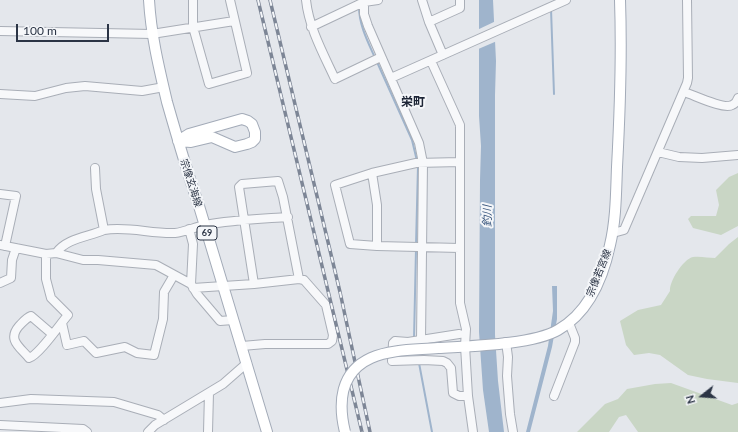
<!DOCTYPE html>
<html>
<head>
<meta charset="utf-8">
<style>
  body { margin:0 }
  #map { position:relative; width:738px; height:432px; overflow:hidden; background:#e4e7ec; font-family:Lato,sans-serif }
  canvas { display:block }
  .north { position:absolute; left:682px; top:376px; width:40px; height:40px; -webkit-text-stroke:3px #f4f6f9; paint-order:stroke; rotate:253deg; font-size:11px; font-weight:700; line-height:16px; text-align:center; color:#2b3445 }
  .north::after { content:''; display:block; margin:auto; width:14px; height:18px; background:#2b3445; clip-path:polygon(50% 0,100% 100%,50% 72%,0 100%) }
  .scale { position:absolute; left:16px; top:24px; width:93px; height:18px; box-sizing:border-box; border:2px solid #2b3445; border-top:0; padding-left:5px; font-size:12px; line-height:14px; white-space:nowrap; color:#2b3445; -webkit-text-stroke:3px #f4f6f9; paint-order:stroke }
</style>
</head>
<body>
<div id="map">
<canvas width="738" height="432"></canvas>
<div class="north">N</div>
<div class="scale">100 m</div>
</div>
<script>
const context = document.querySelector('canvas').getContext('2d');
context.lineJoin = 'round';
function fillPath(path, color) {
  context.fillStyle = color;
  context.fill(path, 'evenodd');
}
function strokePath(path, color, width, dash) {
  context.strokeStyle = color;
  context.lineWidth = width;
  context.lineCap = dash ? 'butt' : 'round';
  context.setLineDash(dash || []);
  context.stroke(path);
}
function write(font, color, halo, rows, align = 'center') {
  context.font = font + ' Lato,"Noto Sans JP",sans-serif';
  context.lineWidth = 4;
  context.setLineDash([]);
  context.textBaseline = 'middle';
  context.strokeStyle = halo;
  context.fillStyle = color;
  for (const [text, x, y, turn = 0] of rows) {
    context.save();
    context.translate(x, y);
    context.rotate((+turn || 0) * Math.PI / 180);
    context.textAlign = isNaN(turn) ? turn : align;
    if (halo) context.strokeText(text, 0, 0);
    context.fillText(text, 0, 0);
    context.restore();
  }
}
fillPath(new Path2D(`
  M738,173V226L721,235L693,228L688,219L691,216H716L719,205L716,190L729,177Z
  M738,237V383L707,379L688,375L660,355L649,353L634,355L626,345L620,321L638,310L661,305L670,291C669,282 683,259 693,257C700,256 709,258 715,258L729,244Z
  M671,383L732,405L738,403V432H638L626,415L619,417L609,432H577L605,404L618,399L627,389L655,384Z`), '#c9d6c5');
fillPath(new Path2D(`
  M479,0H493L496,61L495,95V335L498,381L504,432H489L483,390L479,332L480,180L481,146L479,116Z
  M552,286H557V319L552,347L530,432H526L548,346L553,311Z`), '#9fb4cc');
fillPath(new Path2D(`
  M496,21L497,41L476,50L477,30Z`), '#e4e7ec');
strokePath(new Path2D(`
  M359,7C359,25 368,42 375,58
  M551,9L554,94
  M377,62L412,140L417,161
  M416,245L418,166
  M414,339L416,249
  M419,363L432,432`), '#9fb4cc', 2);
const minor = new Path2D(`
  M193,0V27L209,84L247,73L230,0
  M306,0C309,28 323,53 335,79L381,57
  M364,0V14L368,26L419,143L423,163L421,340
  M422,0L429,22L443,55
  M429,22L460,8V0
  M311,27L364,2L378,0
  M0,31L152,34L234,21
  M431,61L460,125V303L466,329L465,346L468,396L473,432
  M391,78L566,0
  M684,92C694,95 724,110 732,105C735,104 737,101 738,98
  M0,94L35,96L66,88L85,86L142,91L164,87
  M658,152L679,157L702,158L738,155
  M95,168L96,189L104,230C128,226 151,234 175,233C185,232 195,227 205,225C232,220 260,219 288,217
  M372,173L377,205V246
  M0,194L16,196L5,246
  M189,229L193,244L191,284
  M613,233L624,230L687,83L688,78L687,0
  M0,245L46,254L56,253L83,260H98L156,265L191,284L197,294L220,321L233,320
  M460,248L377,246L350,244L335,185L372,173L416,163L460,162
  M56,253C67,238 88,237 104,230
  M46,254V279L51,298L68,315C60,324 39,355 29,358C20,347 7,340 19,326C23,322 26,318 31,316L52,334
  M0,283L11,278L12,260L16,248
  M254,284L239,187L242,184L278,181L283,197L299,279
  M193,288L254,284L299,279L304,280L326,305L333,335L332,341L328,344H265L242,346
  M62,323L67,345L84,341L96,353L125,347L137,353L154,355L163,319L164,292L174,275
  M459,334L408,342L395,341L393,343L392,361L424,360L443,361L447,363L451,368L453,393L459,396H468
  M506,342L508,357L507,376L510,414L513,432
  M554,396L575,342V338L569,323
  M0,403L31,399L114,402L158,415L164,420
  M0,425L83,429L87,432
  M148,432L155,425L223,384L247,363
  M208,432L209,393`);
const major = new Path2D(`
  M149,0C151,35 159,68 167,102C177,137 187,172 199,206L267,432
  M242,119L248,121L252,124L255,132V139L252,142L247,144L235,147L212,137L191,142L178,141L189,134Z
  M438,348C469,346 532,345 558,330C588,313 603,278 610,245C616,220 616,193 617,167C620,111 622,56 620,0`);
strokePath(minor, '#a9aeb7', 10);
strokePath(major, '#a3abb8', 12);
strokePath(minor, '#f7f8fa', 8);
strokePath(major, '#fff', 10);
const rail = new Path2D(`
  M258,0L362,432
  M270,0L340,292L370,432`);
strokePath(rail, '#7d8696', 3.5);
strokePath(rail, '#f4f6f9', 2, [6]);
const majorBridge = new Path2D(`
  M345,432C338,403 340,372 371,358C391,349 417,350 438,348`);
strokePath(majorBridge, '#a3abb8', 12, []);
strokePath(majorBridge, '#fff', 10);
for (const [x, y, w] of [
  [207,233,20]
]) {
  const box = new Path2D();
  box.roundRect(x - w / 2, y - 7, w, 14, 3);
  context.fillStyle = '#f4f6f9';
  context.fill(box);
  strokePath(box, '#2b3445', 1);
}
write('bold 9px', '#2b3445', null, [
  ["69",207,233]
]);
write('10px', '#2b3445', '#f4f6f9', [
  ["宗像玄海線",191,183,72],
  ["宗像若宮線",599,273,-68]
]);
write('italic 11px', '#34527a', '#f4f6f9', [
  ["釣川",487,216,-90]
]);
write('bold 12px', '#1d2536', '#f4f6f9', [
  ["栄町",413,102]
]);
</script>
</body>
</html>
